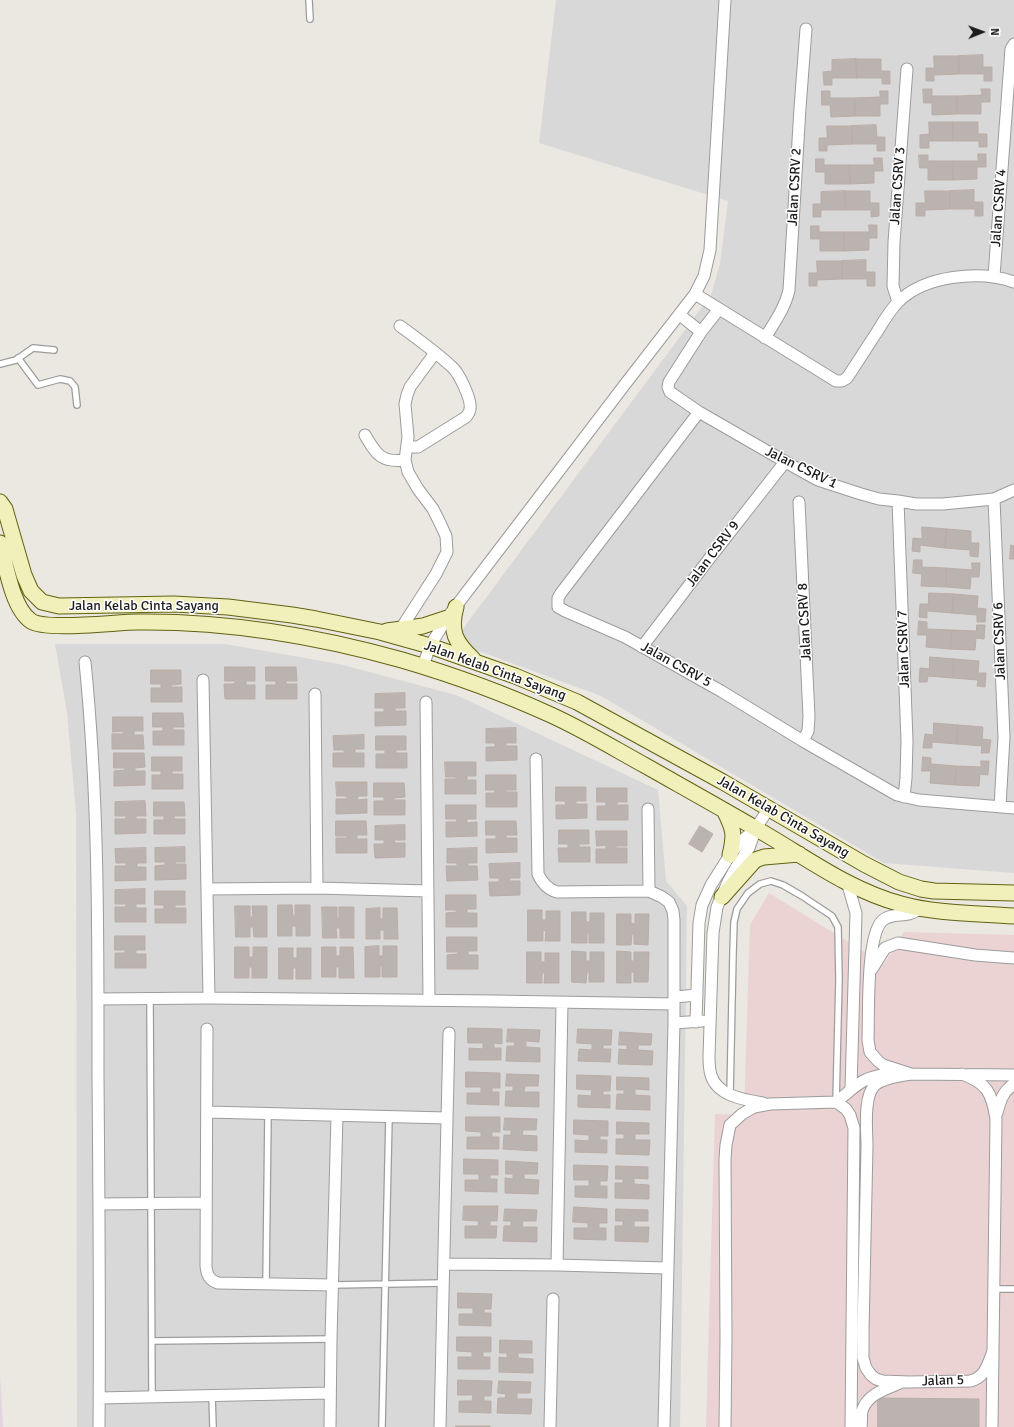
<!DOCTYPE html>
<html>
<head>
<meta charset="utf-8">
<style>
  body { margin:0 }
  #map { position:relative; width:1014px; height:1427px; overflow:hidden; background:#ebe7e1; font-family:Signika,sans-serif }
  canvas { display:block }
  .north { position:absolute; left:962px; top:12px; width:40px; height:40px; -webkit-text-stroke:3px #fff; paint-order:stroke; rotate:89deg; font-size:11px; font-weight:700; line-height:16px; text-align:center; color:#1b1b1b }
  .north::after { content:''; display:block; margin:auto; width:14px; height:18px; background:#1b1b1b; clip-path:polygon(50% 0,100% 100%,50% 72%,0 100%) }
</style>
</head>
<body>
<div id="map">
<canvas width="1014" height="1427"></canvas>
<div class="north">N</div>
</div>
<script>
const context = document.querySelector('canvas').getContext('2d');
context.lineJoin = 'round';
function fillPath(path, color) {
  context.fillStyle = color;
  context.fill(path, 'evenodd');
}
function strokePath(path, color, width, dash) {
  context.strokeStyle = color;
  context.lineWidth = width;
  context.lineCap = dash ? 'butt' : 'round';
  context.setLineDash(dash || []);
  context.stroke(path);
}
function write(font, color, halo, rows, align = 'center') {
  context.font = font + ' Signika,sans-serif';
  context.lineWidth = 3;
  context.setLineDash([]);
  context.textBaseline = 'middle';
  context.strokeStyle = halo;
  context.fillStyle = color;
  for (const [text, x, y, turn = 0] of rows) {
    context.save();
    context.translate(x, y);
    context.rotate((+turn || 0) * Math.PI / 180);
    context.textAlign = isNaN(turn) ? turn : align;
    if (halo) context.strokeText(text, 0, 0);
    context.fillText(text, 0, 0);
    context.restore();
  }
}
fillPath(new Path2D(`
  M556,0H1014V873L884,863L601,696L468,647L462,630L711,295L720,264L728,201L539,143Z
  M55,644H225L339,664L456,695L658,790L666,881L687,906L680,1427H77L76,813L67,712Z`), '#d9d8d8');
fillPath(new Path2D(`
  M769,893L884,964L904,932L1014,935V1427H706L715,1114L744,1115L750,925Z`), '#ebd2d3');
fillPath(new Path2D(`
  M0,1376L3,1427H0Z`), '#e3d4e2');
const building = new Path2D(`
  M983,55V67H992V81H984V74H959V56Z
  M934,56H959V74L934,75V81H926V68H934Z
  M856,59H881V71H890V84H882V78H857Z
  M856,59L857,78H832V85H824L823,72L832,71V60Z
  M923,89H932V96H957V114L932,115V103H924Z
  M981,89H990V102H981V114H957V96L982,95Z
  M822,91H830V98H855V116L831,117L830,105H822Z
  M880,91H888V104H880V116H855V98L880,97Z
  M929,122H953V141H929V148H920V135L929,134Z
  M953,122H978V134H987V147H979V141H953Z
  M876,125L877,137H885V151H877V144H852V126Z
  M827,126H852V144L827,145V151H819V138H827Z
  M978,154H986V167H977V179L953,180V161H978Z
  M919,155H928V161H953V180H928V168H920Z
  M874,158H882L883,171H874V183L850,184L849,165H874Z
  M816,159H824V165H849L850,184H825V172H816Z
  M974,190V202H983V216H975V209H950V191Z
  M845,191H870V203H879V216L871,217V210H846Z
  M845,191L846,210H821V217H813V204H821V192Z
  M925,191H950V209L925,210V216H916V203H925Z
  M869,225H877V238H869V250L844,251V232H869Z
  M811,226H819V232H844V251H820V239H811Z
  M866,260V272H875V286H867V279H842V261Z
  M817,261H842V279L817,280V286H809V273H817Z
  M922,527L947,529L945,548L920,545V552L912,551L913,538L922,539Z
  M947,529L971,531V543H979L978,557L970,556V550L945,548Z
  M1011,545L1014,546V559H1010Z
  M914,560H922V567L946,568V587L921,586L922,574L913,573Z
  M972,563H980L979,577H971L970,589L946,587V568L972,570Z
  M929,593L954,594L952,613L927,611V618L919,617L920,604H928Z
  M954,594L978,596L977,608L986,609L985,622H977V615L952,613Z
  M919,621L927,622V629L952,630L950,649L926,647L927,635H918Z
  M977,625H985L984,639L976,638L975,650L950,649L952,630L976,631Z
  M930,657L954,659L953,678L928,676L927,682H919L920,668L929,669Z
  M954,659L979,661L978,673H986L985,687L977,686L978,680L953,678Z
  M225,667H255V681H246V685H255V699H225L224,684H235V681H225Z
  M266,667H296L297,681H286V684H297V699H266V685H276V681H266Z
  M151,670H181V684L171,685V687H182V702H151V688H161V684H151Z
  M405,693V708H395V711H406V725L375,726V712H384V708H375V694Z
  M153,713H183L184,727H173V730H184V745H153V731H163V727H153Z
  M113,717H143V731H134V735H143L144,749H112V734H123V731L113,732Z
  M934,723L958,725L957,744L932,742V748H923L925,734L933,735Z
  M958,725L983,727L982,739L991,740L989,753H981L982,746L957,744Z
  M516,728V743H506V746H517V760L486,761V747H495V743H486V729Z
  M364,735V749H355V753H364V767H333V753H344V750H334L333,736Z
  M376,736H406V750H396V753H407V768H376V754H385V750H376Z
  M114,753H144L145,767L135,768V771H145V785L114,786V771L125,770V768H114Z
  M152,757H182V771H172V774H183V789H152V775H161V771H152Z
  M923,757L931,758V764L956,766L955,785L930,783L931,771H922Z
  M981,761H989L988,775L980,774L979,786L955,785L956,766L981,767Z
  M445,762H476V776H467V780H476V794H445V779H456V777H446Z
  M486,775H516V790H506V792H517V807H486V793H495V790H486Z
  M336,782H367V796H358L357,800L367,799V813L336,814V799H347V796H337Z
  M374,783H404L405,797L394,798V800H405V815H374V801H384V797H374Z
  M556,787H586V801H576V804H587V818L556,819V805H566L565,801H556Z
  M597,788H627V802H617V805H628V820H597V806H606V802H597Z
  M145,801L146,816H136V819H146V833L115,834V819H126V816H115V802Z
  M154,802H184L185,816H174V819H185V834H154V820H164V816H154Z
  M446,805H476V819H467V823L477,822V836L446,837V822H457L456,819H446Z
  M336,821H366L367,835H357V839H367V853H336V838H347V836H336Z
  M486,821H516L517,835H506V838H517V852L486,853V839H496V835H486Z
  M405,825V840H394L395,843H405V857L375,858L374,844H384V840H375V826Z
  M700,826L713,834L702,852L689,844Z
  M559,830H589V844H579V847H590V862H559L558,848H568V844H559Z
  M596,831H627V846H616V848H627V863H596V849H606V845L597,846Z
  M185,847V862H175V864H186V879L155,880V866L165,865V862H155V848Z
  M146,848V863H137V867H146V880L115,881V866H126V863H116L115,849Z
  M477,848V863H468V866H477L478,880L447,881L446,866H457V863H447V849Z
  M520,863V878H509L510,881H520V895L490,896L489,882H499V878H490L489,864Z
  M145,889V904H136V908H146V922H115V907H126V904H115V890Z
  M155,891H185V905H175V908H186V923H155V909H164V905H155Z
  M446,895H476V909H467V913H477V927H446V913L457,912L456,910H446Z
  M278,905H292L293,916H295V905H310V936H296V926H292V936H278Z
  M235,906H250V917H253L252,906H267V937H254L253,927H250V937H236Z
  M322,907H337V918H339V907H354V938H340V928H336L337,938H323Z
  M380,908V919H383V908H397L398,939H384V930H380V939H366V909Z
  M528,910H542V920H546V911H560V941H545L546,931L543,930V941H528Z
  M572,912H586V922H590V913H604V943H589V933H587V943H572Z
  M617,914H631V923L635,924V914H649L648,945L634,944V934H632L631,945H617Z
  M115,936H145V950H136V954H146V968H115V953H125V950H115Z
  M447,937H477V951H468V955H478V969H447V955L458,954V952H447Z
  M379,946V956H383V946H397V977H382V966H380V977H365V947Z
  M235,947H249V957H253V947H267V978H252V967H249V978H235Z
  M322,947H336V956H340V947H353L354,978H339V967H336V977H322Z
  M279,948H293V958H297V948H311V979H296V968H293V979H279Z
  M572,951L586,952V961H590V952H604V982H589V972H587L586,983L572,982Z
  M617,951L631,952V961H634V952H649L648,982H634V972H631V983H617Z
  M527,952H541V962H545V953H559V983H544L545,973H542V983H527Z
  M468,1028L502,1029V1044L494,1043V1048H501V1060H469V1048L483,1049V1043H468Z
  M508,1029L540,1030L539,1042L526,1041V1047L540,1048V1062L506,1061L507,1046H514L515,1042H507Z
  M578,1029L612,1030L611,1045H603V1049H611L610,1062L578,1061L579,1049L592,1050V1044L577,1043Z
  M620,1032L652,1034L651,1045H638V1050L653,1051L652,1065L618,1064L619,1049L627,1050V1045H619Z
  M466,1072L500,1073V1088H492V1092H499V1105L467,1104V1093H481V1087H466Z
  M507,1074L539,1075L538,1086H525L524,1092H539V1107L505,1106L506,1091H513V1086H506Z
  M577,1075L611,1076L610,1091H603V1095H610V1108L578,1107V1095L591,1096L592,1090L577,1089Z
  M617,1077L649,1078V1090L635,1089V1095L650,1096V1110L616,1109L617,1094H624V1090H617Z
  M466,1117H500V1132H492V1137H499V1149H467V1137H481V1132L466,1131Z
  M505,1118L537,1119L536,1130H523L522,1135L537,1136V1151L503,1149L504,1135H511V1130H504Z
  M574,1120L608,1121V1136H600V1140H607V1153L575,1152V1140L589,1141V1135L574,1134Z
  M617,1122L649,1123V1134H635V1140H650L649,1155L616,1154V1139H624V1134H617Z
  M464,1159L498,1160V1175H490V1179H497V1192L465,1191V1180H479V1174H464Z
  M506,1161L538,1163L537,1174H524V1179L539,1180L538,1194L505,1193V1178L513,1179V1174H506Z
  M574,1165L608,1166L607,1181H600V1186H607V1198L575,1197V1186H589V1180H574Z
  M616,1166L648,1167V1179L634,1178V1184L649,1185V1199L615,1198V1183H623V1179H616Z
  M464,1206H498L497,1221H490V1226H497L496,1238H465V1226H478L479,1221L463,1220Z
  M574,1207L607,1209V1223H599V1228H606V1240L574,1239V1228H588V1223L573,1222Z
  M505,1209L537,1210L536,1221H523L522,1227H537V1242L503,1241L504,1226H511V1221H504Z
  M616,1209L648,1210V1221H634V1227H649L648,1242L615,1241V1226H623V1221H616Z
  M458,1293L492,1294L491,1309H484V1313H491V1326L459,1325V1314H473V1308H458Z
  M457,1337H491V1352H483V1357H490V1369H458V1357H472V1352L457,1351Z
  M500,1340L532,1341V1353H518V1358L533,1359V1373L499,1372V1357L507,1358V1353H500Z
  M458,1380L492,1381L491,1396H484V1401H491V1413L459,1412V1401H472L473,1395H458Z
  M499,1381L531,1382L530,1393H517V1399H532L531,1414L497,1413L498,1398H505L506,1394L498,1393Z
  M878,1398L979,1399V1427H878Z
  M456,1426H490V1427H456Z`);
fillPath(building, '#bbb3af');
strokePath(building, '#bbada6', 1);
const lane = new Path2D(`
  M309,0L310,19
  M18,358L38,385L60,379L70,381L75,387L77,405
  M0,364L16,360L33,348L54,350
  M150,999L152,1397
  M730,1095L733,953L734,922L737,909L748,893L760,884L771,881L783,885L802,896L832,916L838,927L839,979L836,1102
  M266,1284L268,1114
  M333,1285L443,1283
  M994,1289H1014
  M152,1341L331,1339
  M212,1395L213,1427
  M382,1427L389,1117`);
const street = new Path2D(`
  M994,276L1011,49L1014,44
  M695,294L836,381H842L847,378C857,363 867,347 877,332C883,322 890,310 898,302C925,275 980,270 1014,282
  M898,302L893,286L894,242L907,69
  M719,309L701,332L669,382L668,387L670,392L699,412L798,469L818,480L861,494L879,499L898,501L916,504H943L994,499L1014,490
  M680,315L701,332
  M400,326C418,339 436,352 452,367C459,373 472,400 470,409C470,412 468,414 466,417L418,447H407
  M765,338C774,323 785,308 789,290L800,108L806,29
  M699,412L561,593L558,598V607L565,611L625,637L721,691L803,741L897,795L919,800L1014,808
  M365,435C376,454 381,463 405,460
  M994,499L1004,737L1000,806
  M898,501L907,741L906,778L904,797
  M799,502L809,717L808,731L803,741
  M400,630L436,574L447,552L446,536L440,523L433,509L418,489L408,472L405,460L408,437L405,404L407,395L410,387L435,353
  M642,647L709,559L785,462
  M85,662C99,800 98,939 98,1077C99,1194 100,1310 99,1427
  M423,666L430,646L447,618L626,383L695,294L704,276L710,250L725,0
  M203,680L209,998
  M315,694L317,888
  M426,702L429,1000
  M536,759L538,874C542,883 547,889 557,892L649,891L662,897L669,902L673,911L674,920V1023L664,1427
  M648,809L649,891
  M847,882L856,913L851,1088
  M207,889L317,888L428,891
  M920,909C916,911 912,913 909,914C900,916 889,914 882,921C866,937 869,1015 868,1040L870,1052L878,1061L883,1065L911,1074L1014,1075
  M872,969L885,948L898,943L975,955L1014,958
  M675,997L697,995
  M98,999L209,998L494,1001L674,1004
  M696,1022L699,923L702,905L711,885L730,855L740,842L756,829
  M674,1023L702,1021
  M207,1029L206,1266C207,1275 209,1280 218,1283L333,1285
  M911,1074C900,1076 884,1077 875,1085C863,1096 867,1131 867,1146L863,1331V1358L866,1368L871,1375L876,1379L883,1381L909,1382L970,1381C985,1378 988,1364 993,1351
  M962,1074C987,1083 992,1093 996,1119L992,1427
  M836,1102C857,1086 859,1078 888,1074
  M763,1103C745,1100 717,1096 711,1075C709,1069 709,1062 709,1056L713,933L717,907L728,882L738,864L749,848L756,828L769,808
  M207,1112L447,1118
  M997,1113C1000,1101 1003,1091 1014,1084
  M99,1204L206,1203
  M444,1264L557,1265L667,1268
  M557,1265L562,1003
  M99,1398L330,1393
  M330,1427L331,1339L337,1116
  M440,1427L449,1033
  M550,1427L553,1299
  M725,1427L726,1339L725,1159L726,1145L730,1125L742,1114L754,1107L770,1104L836,1102L846,1109L850,1115L854,1128L851,1427
  M861,1427C862,1422 861,1416 862,1411C867,1394 886,1389 900,1383`);
const secondary = new Path2D(`
  M0,502L5,509L24,575L31,591L42,602L59,606L174,604L228,607L292,615L316,619L380,632L430,646L515,676L577,702L723,782L864,864L899,882L921,889L934,891L1014,893
  M0,543C6,565 12,608 31,621C46,631 116,622 138,622C227,621 317,636 402,660C453,675 503,693 551,715C584,730 615,749 646,766C683,787 719,807 755,828C803,855 848,890 901,904C937,914 977,913 1014,916
  M456,607C449,632 456,643 473,659
  M387,631L423,626L447,618
  M724,810C734,830 735,834 730,855
  M722,897L755,860L764,857L799,854`);
strokePath(lane, '#9c9c9c', 8);
strokePath(street, '#9c9c9c', 13);
strokePath(secondary, '#616311', 17);
strokePath(lane, '#fff', 5.5);
strokePath(street, '#fff', 11);
strokePath(secondary, '#f1efba', 15);
write('14px', '#1b1b1b', '#fff', [
  ["Jalan CSRV 3",898,186,-86],
  ["Jalan CSRV 2",795,187,-87],
  ["Jalan CSRV 4",999,208,-86],
  ["Jalan CSRV 1",801,468,26],
  ["Jalan CSRV 9",713,554,-53],
  ["Jalan Kelab Cinta Sayang",144,606],
  ["Jalan CSRV 8",805,622,-93],
  ["Jalan CSRV 6",1000,641,-92],
  ["Jalan CSRV 7",904,649,-92],
  ["Jalan CSRV 5",676,665,29],
  ["Jalan Kelab Cinta Sayang",495,671,20],
  ["Jalan Kelab Cinta Sayang",783,817,30],
  ["Jalan 5",943,1381,-2]
]);
</script>
</body>
</html>
